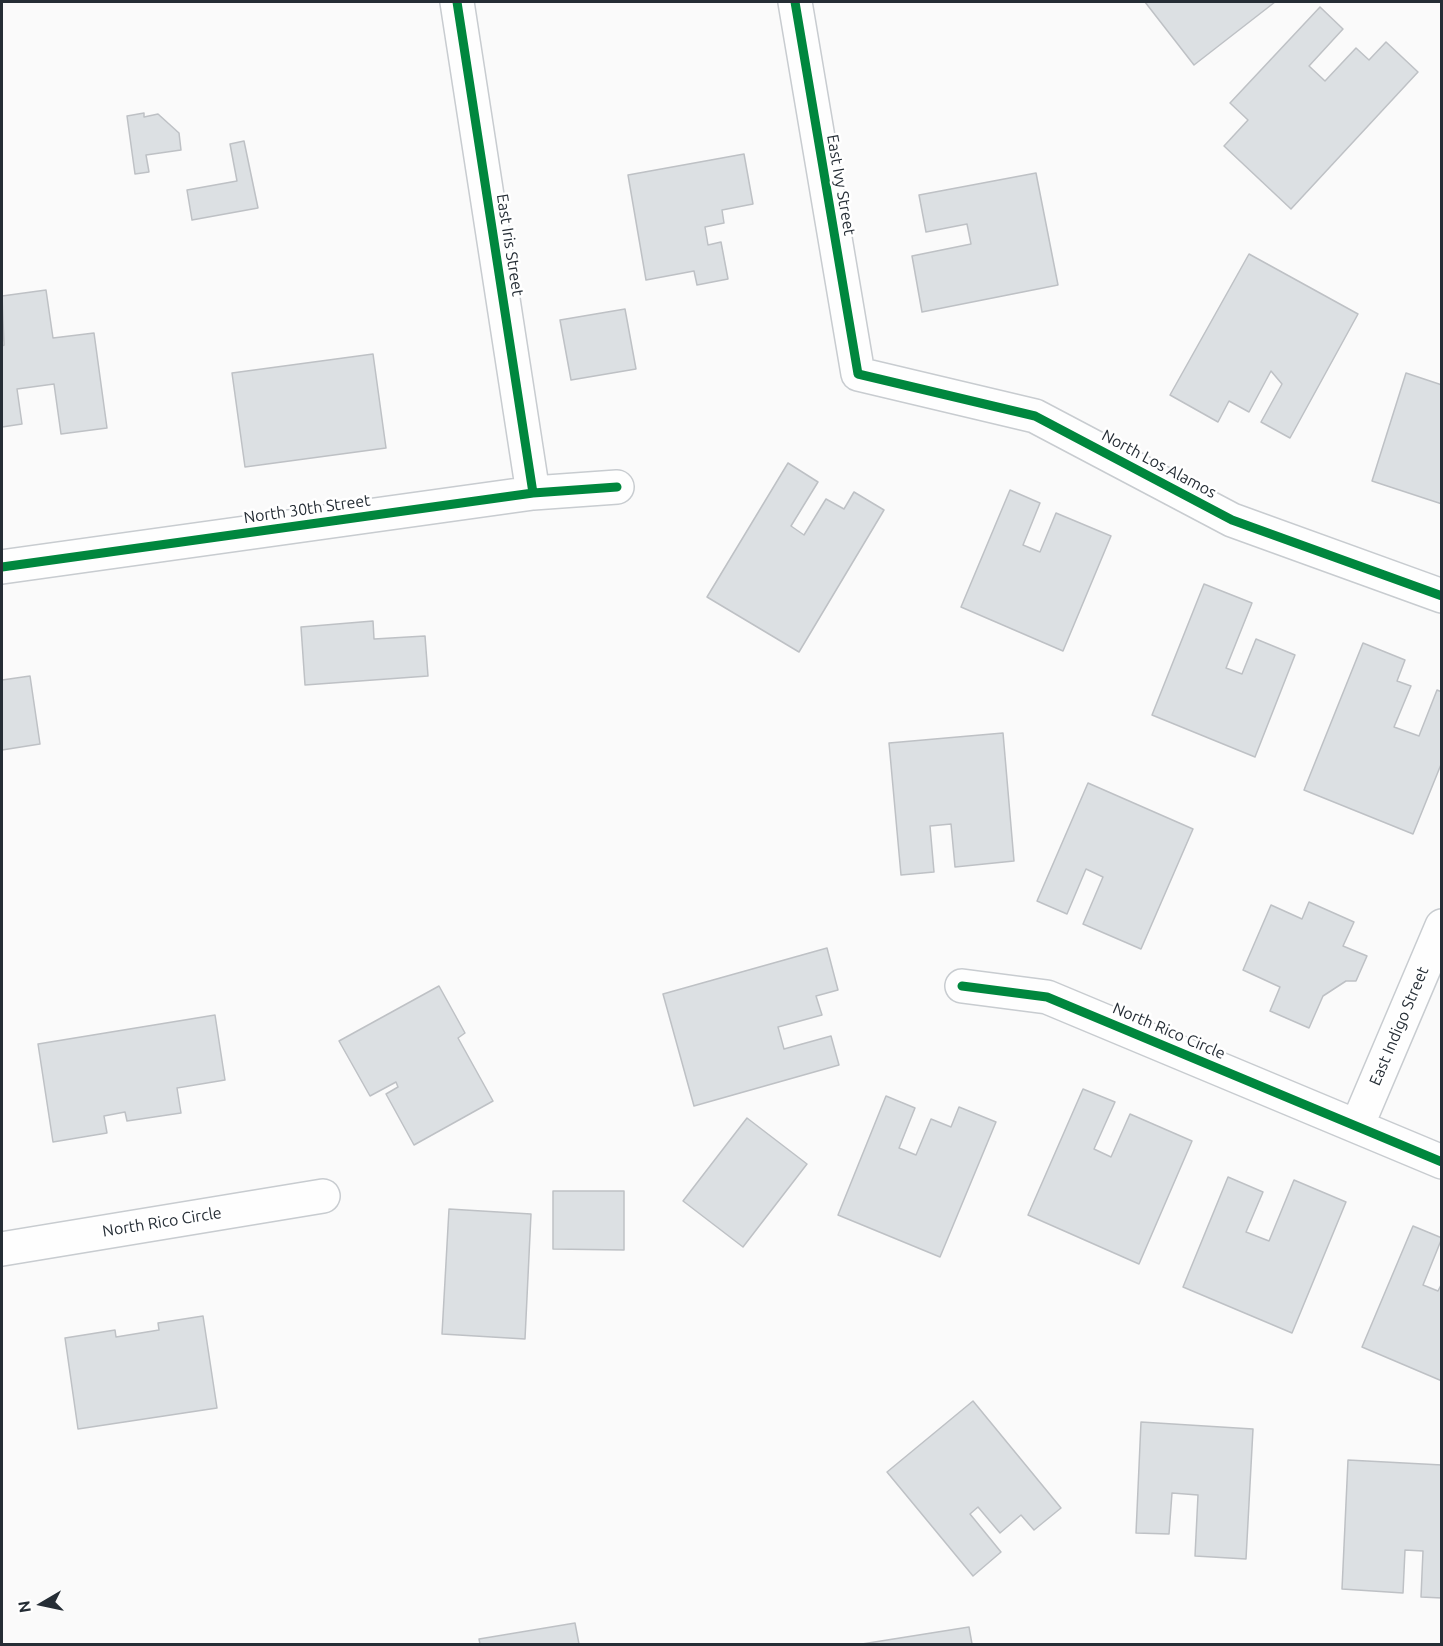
<!DOCTYPE html>
<html>
<head>
<meta charset="utf-8">
<style>
  body { margin:0 }
  #map { position:relative; width:1443px; height:1646px; overflow:hidden; background:#fafafa; font-family:Ubuntu,sans-serif }
  canvas { display:block }
  .frame { position:absolute; inset:0; border:3px solid #252d35; pointer-events:none }
  .north { position:absolute; left:12px; top:1574px; width:60px; height:60px; -webkit-text-stroke:4px #fff; paint-order:stroke; rotate:261deg; font-size:16px; font-weight:700; line-height:24px; text-align:center; color:#252d35 }
  .north::after { content:''; display:block; margin:auto; width:21px; height:27px; background:#252d35; clip-path:polygon(50% 0,100% 100%,50% 72%,0 100%) }
</style>
</head>
<body>
<div id="map">
<canvas width="1443" height="1646"></canvas>
<div class="frame"></div>
<div class="north">N</div>
</div>
<script>
const context = document.querySelector('canvas').getContext('2d');
context.lineJoin = 'round';
function fillPath(path, color) {
  context.fillStyle = color;
  context.fill(path, 'evenodd');
}
function strokePath(path, color, width, dash) {
  context.strokeStyle = color;
  context.lineWidth = width;
  context.lineCap = dash ? 'butt' : 'round';
  context.setLineDash(dash || []);
  context.stroke(path);
}
function write(font, color, halo, rows, align = 'center') {
  context.font = font + ' Ubuntu,sans-serif';
  context.lineWidth = 5;
  context.setLineDash([]);
  context.textBaseline = 'middle';
  context.strokeStyle = halo;
  context.fillStyle = color;
  for (const [text, x, y, turn = 0] of rows) {
    context.save();
    context.translate(x, y);
    context.rotate((+turn || 0) * Math.PI / 180);
    context.textAlign = isNaN(turn) ? turn : align;
    if (halo) context.strokeText(text, 0, 0);
    context.fillText(text, 0, 0);
    context.restore();
  }
}
const building = new Path2D(`
  M1145,2H1275L1194,65Z
  M1320,7L1343,29L1309,66L1325,81L1356,48L1369,60L1386,42L1418,72L1291,209L1224,146L1248,120L1230,103Z
  M144,113V117L158,114L179,133L181,150L146,155L149,172L135,174L127,116Z
  M244,141L258,208L192,220L187,190L237,181L230,144Z
  M744,154L753,204L722,210L724,223L705,227L708,245L721,242L728,279L697,285L694,271L646,280L628,175Z
  M1036,173L1058,285L922,312L912,256L971,244L967,224L926,232L919,195Z
  M1249,254L1358,314L1290,438L1261,422L1282,384L1271,371L1249,412L1229,401L1218,422L1170,395Z
  M46,290L53,338L94,333L107,428L61,434L54,384L17,389L22,424L2,427V346L4,345L2,296Z
  M625,309L636,369L571,380L560,320Z
  M373,354L386,448L245,467L232,373Z
  M1406,373L1442,385V504L1372,481Z
  M788,463L818,482L791,526L804,535L826,499L844,509L854,492L884,510L799,652L707,597Z
  M1010,490L1040,503L1023,545L1040,552L1056,513L1111,536L1063,651L961,607Z
  M1204,584L1252,603L1226,668L1242,674L1256,639L1295,655L1255,757L1152,715Z
  M373,621L374,639L425,636L428,676L305,685L301,627Z
  M1363,643L1405,660L1397,681L1411,686L1394,727L1419,736L1437,690L1442,692V762L1413,834L1304,790Z
  M30,676L40,744L2,750V680Z
  M1003,733L1014,861L955,867L951,824L930,826L934,872L901,875L889,743Z
  M1088,783L1193,829L1141,949L1083,924L1103,877L1086,869L1067,914L1037,901Z
  M1309,902L1354,922L1343,946L1367,956L1356,981H1346L1323,996L1309,1028L1270,1011L1280,987L1243,970L1271,905L1302,919Z
  M827,948L838,990L816,996L822,1015L778,1027L784,1049L831,1036L839,1065L694,1106L663,994Z
  M439,986L465,1033L458,1038L493,1101L414,1145L386,1094L398,1087L396,1082L370,1096L339,1041Z
  M215,1015L225,1080L177,1088L181,1113L127,1121L125,1112L104,1116L107,1133L53,1142L38,1044Z
  M1083,1089L1115,1102L1094,1149L1111,1157L1130,1114L1192,1141L1139,1264L1028,1215Z
  M886,1096L915,1108L899,1148L916,1155L931,1119L951,1127L959,1107L996,1122L940,1257L838,1215Z
  M747,1118L807,1164L743,1247L683,1201Z
  M1228,1177L1263,1192L1246,1232L1269,1241L1294,1180L1346,1202L1292,1333L1183,1287Z
  M553,1191H624V1250L553,1249Z
  M449,1209L531,1214L525,1339L442,1334Z
  M1413,1226L1442,1238L1423,1285L1438,1291L1442,1283V1381L1362,1347Z
  M203,1316L217,1408L78,1429L65,1338L115,1330L116,1337L159,1330L158,1323Z
  M973,1401L1061,1508L1034,1530L1021,1515L1000,1533L978,1507L970,1514L1001,1552L973,1576L887,1472Z
  M1141,1422L1253,1429L1246,1559L1195,1556L1198,1495L1172,1493L1169,1534L1136,1533Z
  M1348,1460L1442,1465V1598L1421,1597L1423,1551L1405,1550L1403,1593L1342,1589Z
  M575,1623L579,1644H480L479,1639Z
  M969,1627L972,1644H862Z`);
fillPath(building, '#dce0e3');
strokePath(building, '#bec1c5', 1.5);
const minor = new Path2D(`
  M457,2L533,493
  M795,2L858,374L1035,416L1232,520L1442,596
  M2,567L533,493L617,487
  M962,986L1047,997L1442,1162
  M1357,1126L1442,926
  M2,1249L323,1196`);
strokePath(minor, '#c8ccd0', 36);
strokePath(minor, '#fefefe', 33);
strokePath(new Path2D(`
  M457,2L533,493
  M795,2L858,374L1035,416L1232,520L1442,596
  M2,567L533,493L617,487
  M962,986L1047,997L1442,1162`), '#00873e', 9);
write('16px', '#252d35', '#fff', [
  ["East Ivy Street",841,185,80],
  ["East Iris Street",510,245,81],
  ["North Los Alamos",1159,464,28],
  ["North 30th Street",307,509,-8],
  ["East Indigo Street",1399,1026,-67],
  ["North Rico Circle",1169,1031,23],
  ["North Rico Circle",162,1222,-9]
]);
</script>
</body>
</html>
